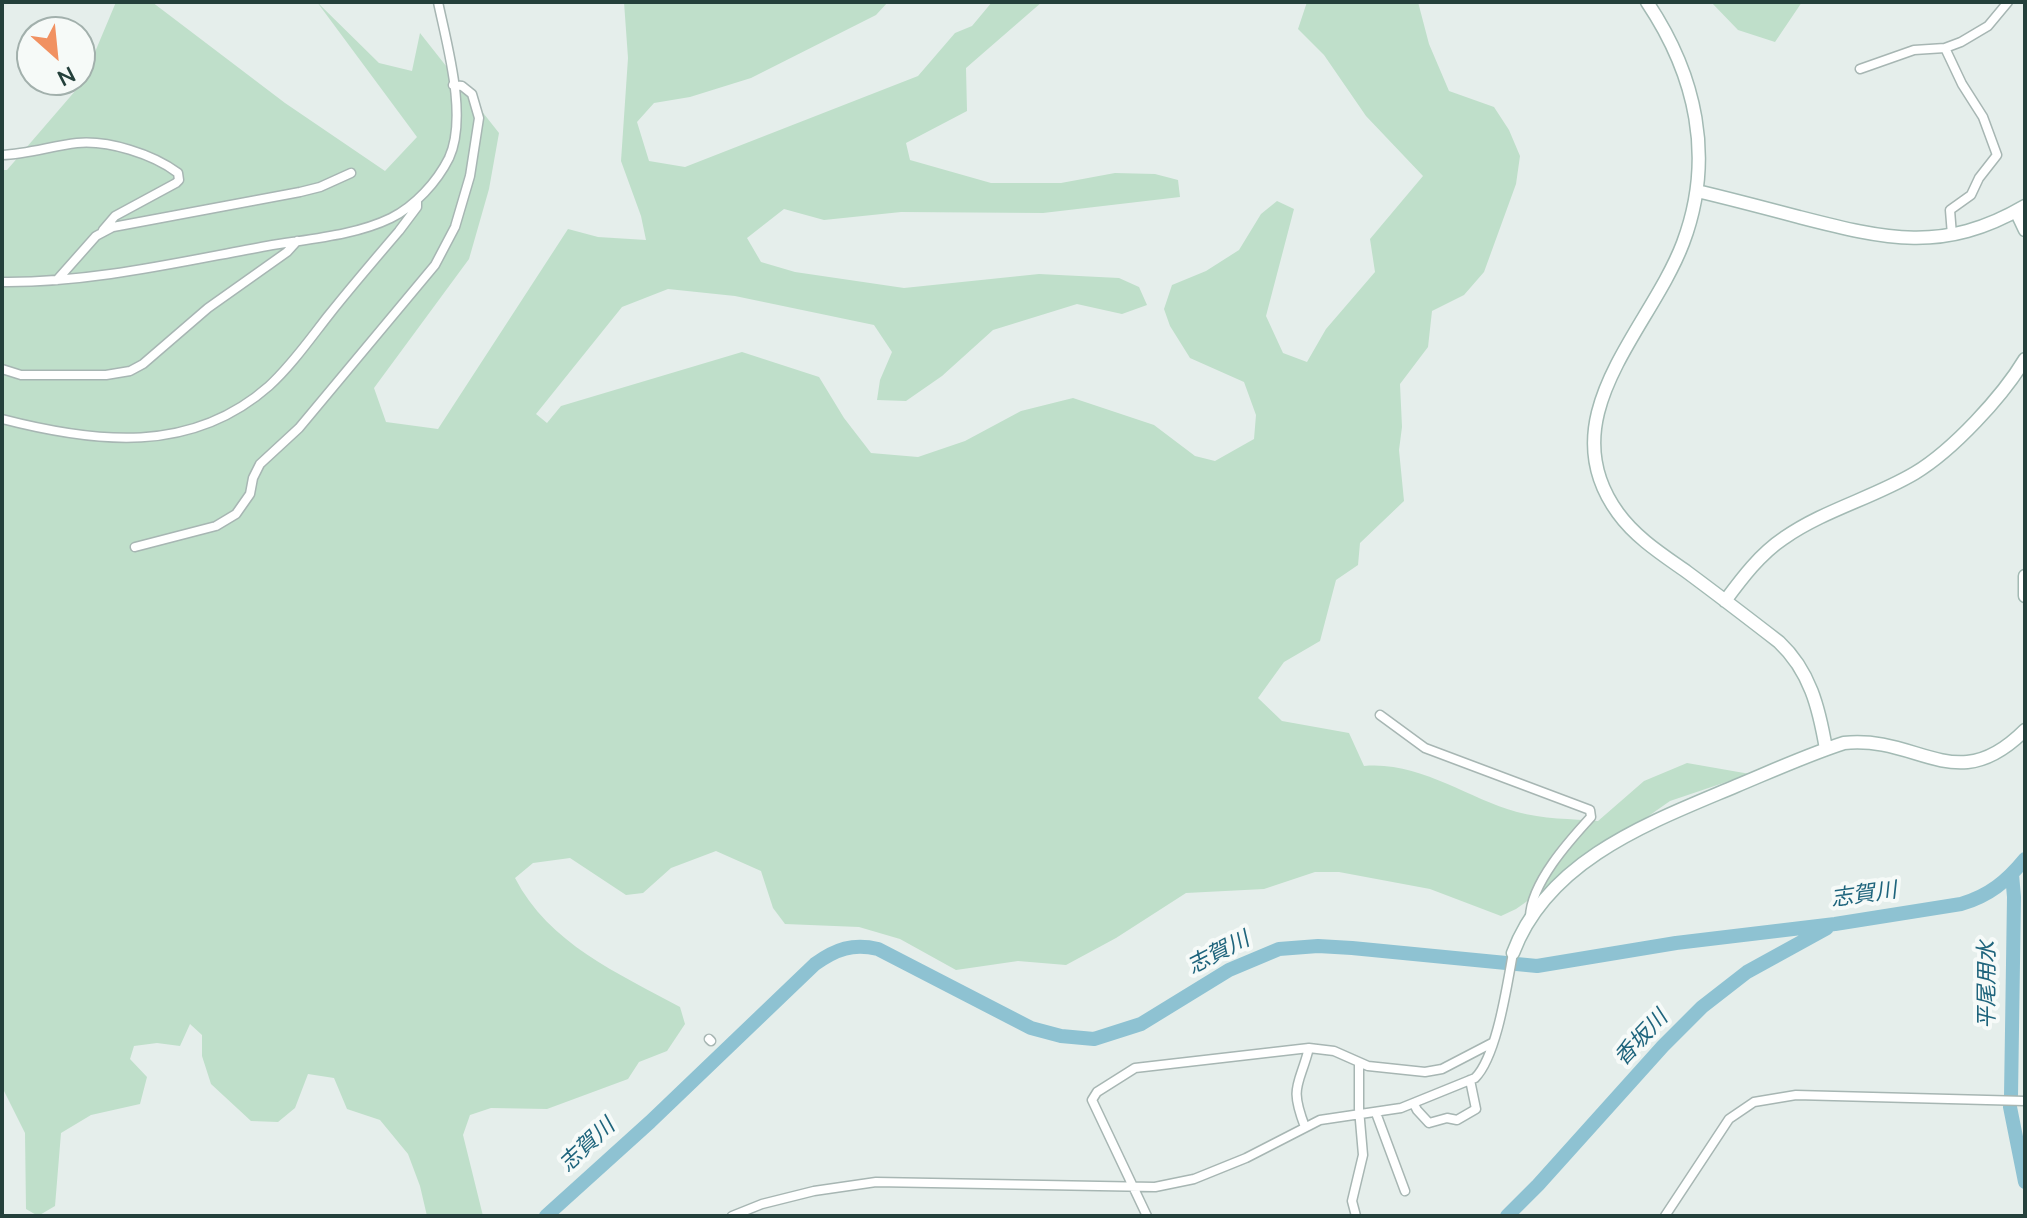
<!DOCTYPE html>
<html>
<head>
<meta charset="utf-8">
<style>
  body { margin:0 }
  #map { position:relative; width:2027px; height:1218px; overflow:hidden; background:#e5eeeb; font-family:"Nunito Sans",sans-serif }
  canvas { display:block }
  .frame { position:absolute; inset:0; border:4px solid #24403b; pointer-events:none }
  .north { position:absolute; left:16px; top:16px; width:80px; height:80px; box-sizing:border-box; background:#f6faf8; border:2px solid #a2b0ac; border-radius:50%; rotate:153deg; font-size:22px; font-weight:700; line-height:32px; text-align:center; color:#24403b }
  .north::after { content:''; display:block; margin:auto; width:28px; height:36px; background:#f19161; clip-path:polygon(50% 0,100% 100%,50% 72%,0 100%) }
</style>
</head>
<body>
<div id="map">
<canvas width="2027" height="1218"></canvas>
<div class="frame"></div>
<div class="north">N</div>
</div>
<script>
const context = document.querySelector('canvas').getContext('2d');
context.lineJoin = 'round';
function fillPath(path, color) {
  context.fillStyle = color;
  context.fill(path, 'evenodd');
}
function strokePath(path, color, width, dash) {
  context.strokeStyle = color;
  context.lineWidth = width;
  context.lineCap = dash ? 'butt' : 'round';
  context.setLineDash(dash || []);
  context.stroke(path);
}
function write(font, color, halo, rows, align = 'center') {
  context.font = font + ' "Nunito Sans","Noto Sans JP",sans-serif';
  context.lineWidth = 8;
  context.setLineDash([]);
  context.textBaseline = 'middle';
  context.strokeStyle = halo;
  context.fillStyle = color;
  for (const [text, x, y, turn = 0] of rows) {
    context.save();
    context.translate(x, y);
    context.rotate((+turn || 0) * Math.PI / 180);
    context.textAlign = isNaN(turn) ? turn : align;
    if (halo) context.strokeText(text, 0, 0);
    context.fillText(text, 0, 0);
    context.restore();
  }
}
fillPath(new Path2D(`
  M116,2H152L285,103L385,171L417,137L317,2L379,63L412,71L420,33L499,133L489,189L469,259L374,388L386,422L438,429L568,229L598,237L646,240L641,216L621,161L628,58L624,2H888L876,15L751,78L690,97L654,103L637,122L649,161L685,167L918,76L955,33L972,26L992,2H1042L966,68L967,111L906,143L910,160L991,183H1061L1115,173L1155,174L1178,180L1180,197L1043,213L901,212L824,220L784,209L747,238L761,262L795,272L904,288L1039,274L1119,278L1139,287L1147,305L1122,314L1077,304L993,330L942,376L906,401L877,400L880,380L892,352L874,325L735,296L668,289L622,307L536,414L547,423L561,406L742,352L819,377L844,418L871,453L918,457L965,441L1021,411L1073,398L1154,425L1195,456L1215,461L1254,439L1256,415L1244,382L1190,358L1170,326L1164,309L1172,285L1206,271L1239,250L1261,214L1277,201L1294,209L1266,316L1283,353L1307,362L1326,329L1375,272L1370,239L1423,176L1366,116L1324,55L1298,29L1307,2H1418L1429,44L1449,91L1494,107L1509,130L1520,156L1516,184L1484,272L1464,295L1432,311L1428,347L1400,384L1402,427L1399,450L1404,501L1360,543L1358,565L1336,580L1320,641L1284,662L1258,698L1282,721L1349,733L1364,766C1420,761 1466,798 1517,812C1542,819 1572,819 1598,821L1644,781L1687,763L1750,774L1670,801L1516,909L1501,916L1430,889L1339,872H1315L1264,889L1186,893L1116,938L1066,965L1018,961L956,970L900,939L859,927L785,924L773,908L761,871L716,851L671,868L643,893L626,895L570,858L533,863L515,878C549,944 618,973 680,1007L685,1024L667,1051L639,1062L628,1079L547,1109L491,1108L470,1115L463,1135L483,1216H427L420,1186L408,1154L380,1120L347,1109L334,1078L308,1074L295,1108L278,1122L251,1121L211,1084L202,1056V1035L190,1024L180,1046L157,1043L134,1046L130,1059L147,1077L140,1104L91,1115L61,1133L55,1206L38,1216L26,1209L25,1133L2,1087V170H7L82,83Z
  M1711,2H1802L1775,42L1738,30Z`), '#bfdfca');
strokePath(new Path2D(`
  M2011,1096L2014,897L2012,874
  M2010,1107L2025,1182
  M546,1216L650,1122L815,964C836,949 853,943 878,949L1031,1028L1061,1036L1094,1039L1141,1024L1229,970L1279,949L1318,946L1352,948L1537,966L1676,943L1835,924L1961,904C1989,896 2007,881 2025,859
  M1507,1216L1538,1185L1663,1046L1702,1007L1747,972L1827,928`), '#8ec2d2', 14);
const street = new Path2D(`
  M1945,48L1962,84L1983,117L1997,155L1979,178L1971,195L1950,210L1952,235
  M1860,69L1914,50L1945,48L1961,42L1988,26L2008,2
  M2,155C27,154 52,146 77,143C108,140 153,154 178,173L179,180L176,183L115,216L103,230
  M57,280L96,236L113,227L300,192L320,187L351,173
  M2,282C91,283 179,262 267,246C307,239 354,236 391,218C415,206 437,182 449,158C468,117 447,45 438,2
  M2,369L21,375H106L130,371L143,364L208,308L287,252L297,241
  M2,419C95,443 191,455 269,386C291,366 310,339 328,316C351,287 375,259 399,231L417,207V200
  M135,547L216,526L236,514L250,494L253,478L260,464L299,428L435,265L455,227L470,176L479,118L472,94L462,86L453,85
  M1380,715L1425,748L1590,810L1591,817C1569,841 1531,883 1530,917
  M709,1039L711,1041
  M1414,1104L1417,1110L1429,1123L1447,1118L1457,1120L1476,1109L1470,1080
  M1376,1113L1405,1191
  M1305,1127C1289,1085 1299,1087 1309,1048
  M732,1216L762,1204L814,1191L876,1182L1155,1187L1194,1179L1246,1158L1320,1120L1401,1108L1475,1078C1497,1056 1507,985 1513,953
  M1147,1216L1092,1100L1097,1092L1135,1068L1309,1048L1334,1051L1368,1066L1425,1072L1442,1069L1492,1043
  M1356,1216L1352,1201L1363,1155L1359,1109V1064
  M1665,1216L1729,1119L1754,1102L1796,1095L2025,1101`);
const secondary = new Path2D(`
  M1647,2C1696,75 1715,158 1683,243C1650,330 1548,417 1618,513C1636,538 1663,555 1687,572C1718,595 1748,618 1779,642C1810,671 1819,708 1826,749
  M1697,191C1731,199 1765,208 1799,217C1885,239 1943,254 2025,206
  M2016,211L2025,230
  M2025,576V596
  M1725,601C1742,578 1760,554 1784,538C1824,510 1873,498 1915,473C1953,450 2002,397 2025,359
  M1513,953C1548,859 1651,822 1736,786C1772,771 1807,755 1844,743C1920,735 1956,799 2025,730`);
strokePath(street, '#a7b6b3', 11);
strokePath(secondary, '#a3bab4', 15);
strokePath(street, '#fff', 8);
strokePath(secondary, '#fff', 12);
write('italic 22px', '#1e647c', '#f6faf8', [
  ["志賀川",1864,896,-8],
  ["志賀川",1219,954,-27],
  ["平尾用水",1989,985,-90],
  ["香坂川",1642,1039,-47],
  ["志賀川",588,1146,-43]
]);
</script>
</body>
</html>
